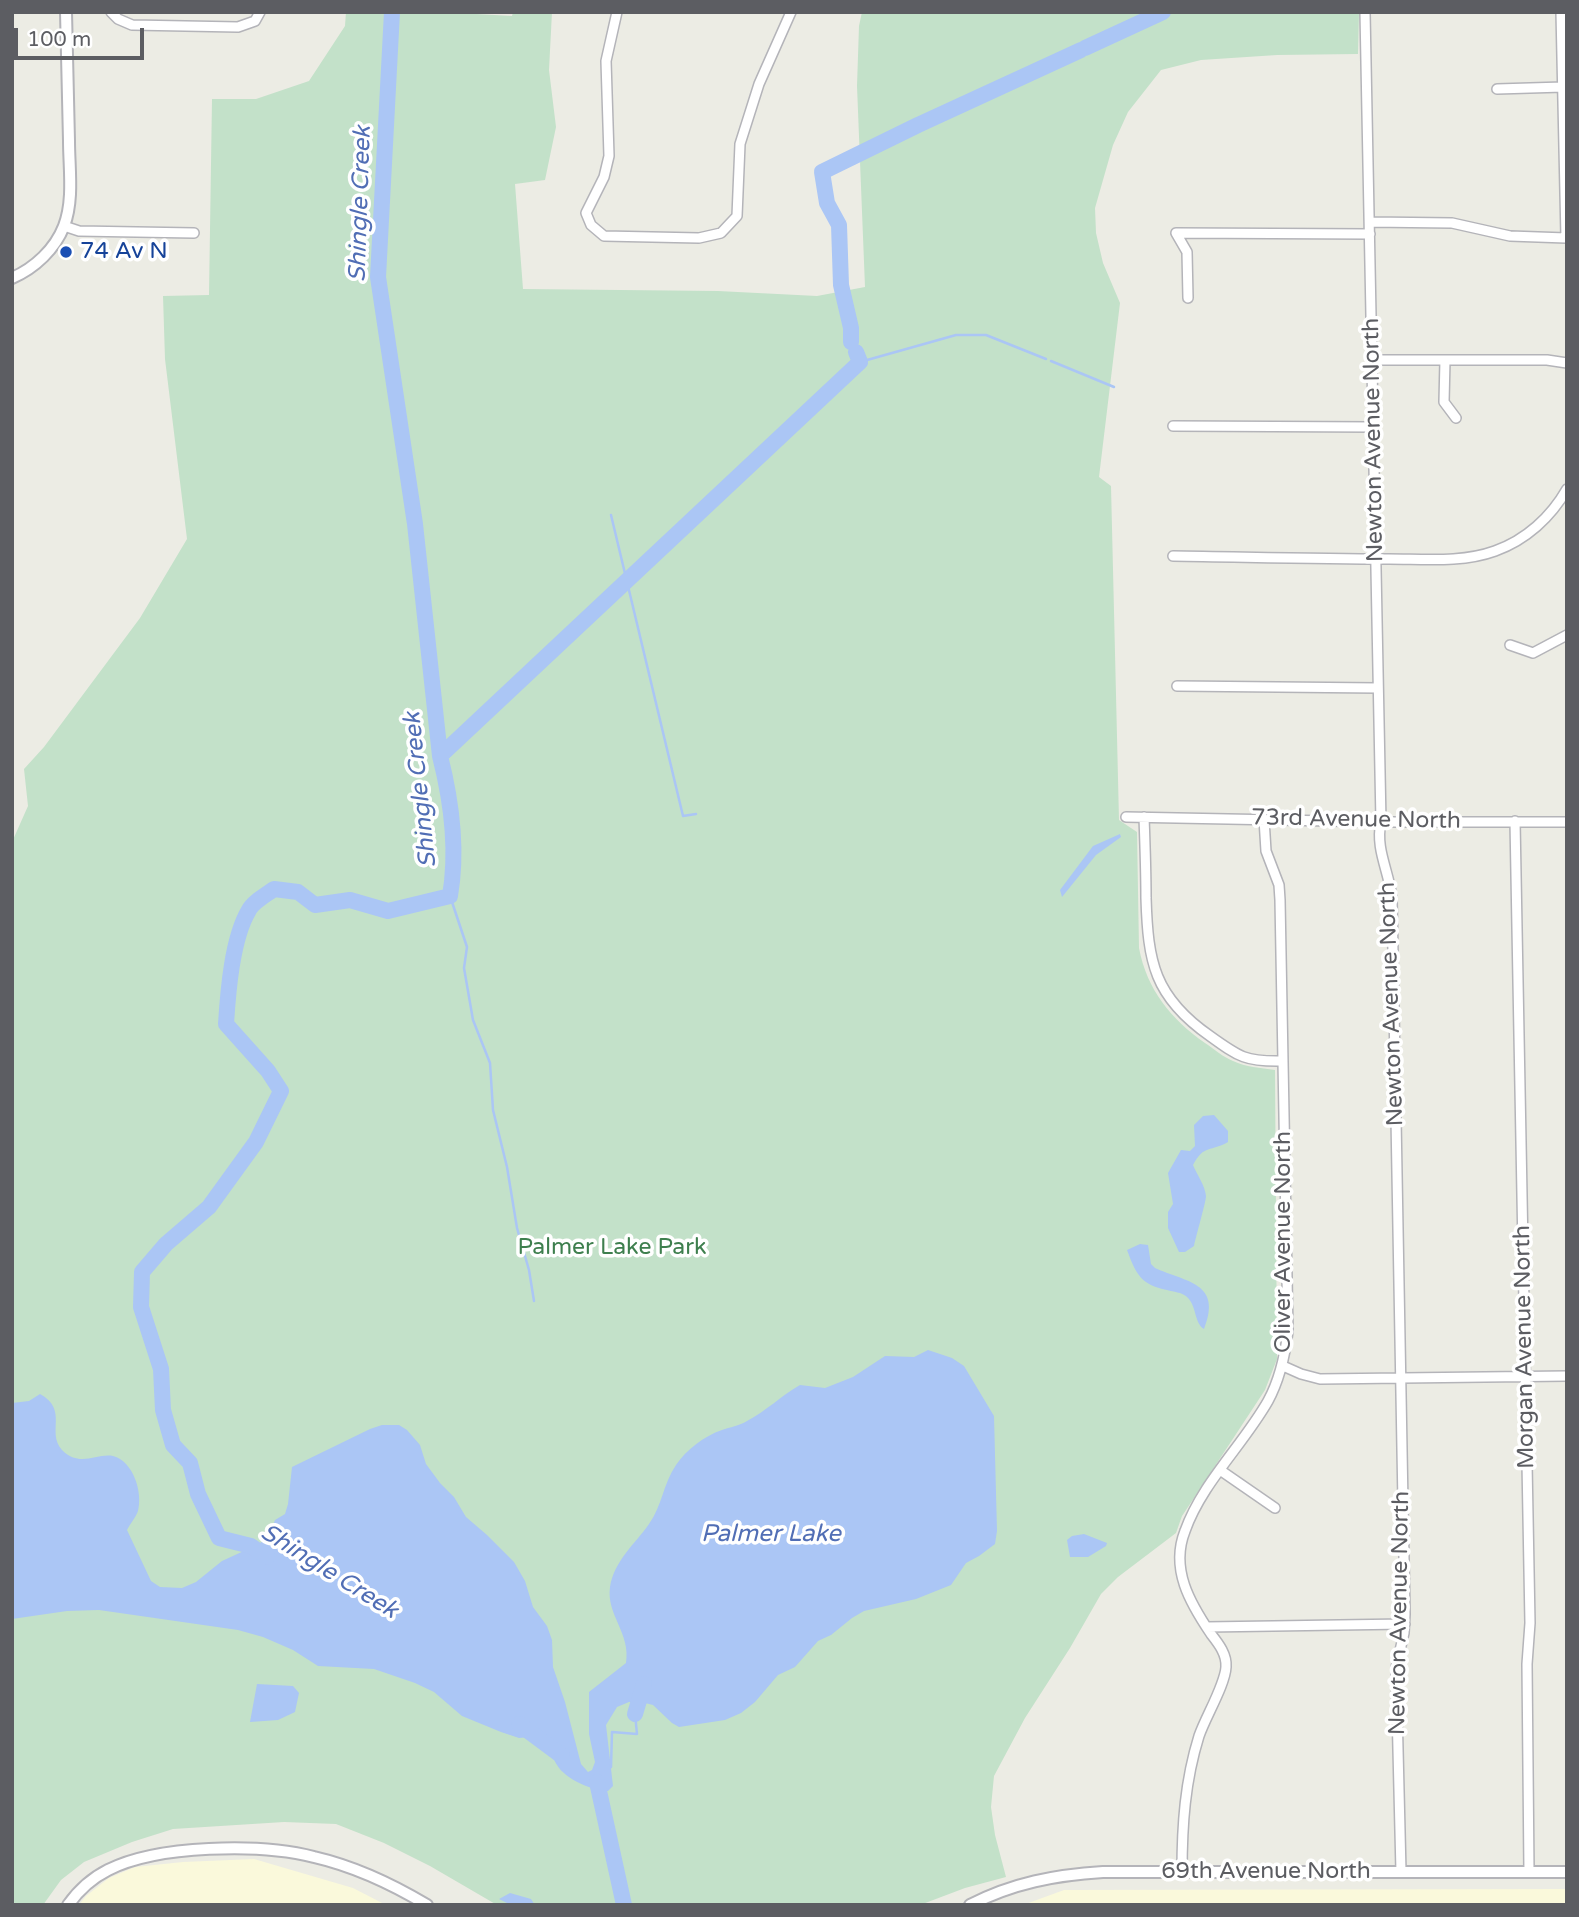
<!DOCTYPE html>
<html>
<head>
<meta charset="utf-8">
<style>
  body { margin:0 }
  #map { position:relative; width:1579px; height:1917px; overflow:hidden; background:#ecece4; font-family:"Varela Round",sans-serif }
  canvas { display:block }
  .frame { position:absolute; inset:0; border:14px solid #5c5d62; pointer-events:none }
  .scale { position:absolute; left:14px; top:28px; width:130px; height:32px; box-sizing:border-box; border:4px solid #5c5d62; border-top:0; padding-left:9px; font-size:21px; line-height:24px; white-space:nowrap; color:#5c5d62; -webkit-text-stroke:5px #fff; paint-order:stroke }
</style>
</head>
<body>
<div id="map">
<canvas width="1579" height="1917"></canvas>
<div class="frame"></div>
<div class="scale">100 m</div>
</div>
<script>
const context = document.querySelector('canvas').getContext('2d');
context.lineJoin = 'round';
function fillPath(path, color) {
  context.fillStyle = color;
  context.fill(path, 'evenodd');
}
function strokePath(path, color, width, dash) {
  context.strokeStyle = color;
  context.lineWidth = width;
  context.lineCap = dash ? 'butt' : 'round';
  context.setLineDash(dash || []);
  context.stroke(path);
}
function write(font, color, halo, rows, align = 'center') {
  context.font = font + ' "Varela Round",sans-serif';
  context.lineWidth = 7;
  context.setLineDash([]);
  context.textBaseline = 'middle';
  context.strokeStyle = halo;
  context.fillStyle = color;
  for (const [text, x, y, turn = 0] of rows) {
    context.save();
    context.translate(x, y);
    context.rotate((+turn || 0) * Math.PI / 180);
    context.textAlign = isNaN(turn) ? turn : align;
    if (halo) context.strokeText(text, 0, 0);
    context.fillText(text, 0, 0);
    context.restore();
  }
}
fillPath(new Path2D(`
  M254,1859L353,1888L386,1905H79L86,1896L109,1878L135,1867L183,1862Z
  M1567,1889V1905H1023L1064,1890Z`), '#faf9db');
fillPath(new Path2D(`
  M346,12H441L512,16L513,12H552L549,70L556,127L545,180L515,184L523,289L718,291L817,296L865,287L857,86L859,26L862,12H1359L1358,54L1277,55L1201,60L1161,70L1128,112L1113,145L1095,208L1096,233L1103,263L1120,303L1099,477L1111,486L1119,820L1137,832L1139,948C1147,990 1171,1019 1205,1043C1214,1049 1223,1057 1233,1061C1246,1067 1260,1068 1275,1070L1277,1359L1265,1390L1194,1498L1182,1516L1176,1533L1118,1577L1101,1594L1070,1648L1025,1718L994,1776L991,1807L995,1835L1006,1877L965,1888L920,1905H497L430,1866L384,1843L336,1824L284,1822L173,1829L132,1842L84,1862L61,1880L43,1905H12V842L28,806L24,769L44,747L140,618L187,539L165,359L163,296L209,295L212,99H256L309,81L345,26Z`), '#c3e1c9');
fillPath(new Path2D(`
  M1120,834L1121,837L1096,855L1062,897L1060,890L1093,846Z
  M1214,1115L1228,1131V1142C1211,1152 1204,1144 1193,1165C1197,1175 1205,1185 1206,1196C1206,1202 1196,1236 1194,1246L1185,1252H1179L1168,1228V1212L1173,1204L1168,1173L1181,1150L1190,1151L1195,1146L1194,1125L1203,1116Z
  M1140,1244L1148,1245L1151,1264L1155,1268C1185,1282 1223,1282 1204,1329C1194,1323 1197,1306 1187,1297C1181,1292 1174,1292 1167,1290C1141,1285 1136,1274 1127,1250Z
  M928,1350L952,1358L964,1366L994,1416L997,1531L995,1544L979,1556L966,1563L951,1585L916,1599L864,1611L852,1618L831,1635L818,1641L795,1667L778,1675L755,1702L741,1713L725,1720L679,1727L672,1723L653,1705L641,1702H629L617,1707L606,1725L613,1786L608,1791C593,1791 565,1779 557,1765C549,1752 556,1748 540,1736L519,1738L501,1732L462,1716L434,1692L415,1683L374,1669L318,1666L293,1650L263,1637L238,1630L99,1610L67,1611L12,1619V1403L29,1401L40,1394C69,1410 46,1432 62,1450C80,1468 96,1453 113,1456C133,1461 143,1492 138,1511C136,1517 130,1524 127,1530L151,1581L160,1587L182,1588L196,1582L222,1561L259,1544L269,1536L275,1520L285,1514L288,1504L292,1467L370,1429L382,1425H399L407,1430L420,1445L426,1464L440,1483L454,1497L466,1517L487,1535L514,1562L525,1581L533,1607L547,1626L552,1640L553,1667L565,1702L581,1764L588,1772L592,1770L595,1762L589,1734V1692L626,1663C631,1633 606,1615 610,1587C614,1561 635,1544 649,1524C662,1506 663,1484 676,1465C686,1450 704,1436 722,1430C730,1427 739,1426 747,1421C766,1411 781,1396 800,1385L825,1388L853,1377L885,1356L914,1357Z
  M1084,1534L1107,1543L1106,1546L1088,1557H1070L1067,1540L1072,1536Z
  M257,1684L293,1686L299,1693L295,1712L278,1720L250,1722Z
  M510,1893L531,1899L535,1905H511L499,1899Z`), '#abc6f5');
strokePath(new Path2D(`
  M1051,361L1114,387
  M860,362L956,335H986L1046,359
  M611,515L683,816L696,814
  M450,896L467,947L464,968L473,1020L490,1063L493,1110L507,1167L517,1228L529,1270L534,1301
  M611,1767L612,1732L637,1734L635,1714`), '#abc6f5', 2.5);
strokePath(new Path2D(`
  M1085,48L1163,12
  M851,342V328L841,285L839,225L827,203L822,172L918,125L1081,50
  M440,756L860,362L856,352
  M267,1557L251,1546L219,1538L198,1494L190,1463L173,1445L163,1410L161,1369L141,1307L142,1272L166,1244L209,1207L256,1142L281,1091L268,1071L226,1024C228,992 232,938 249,910C253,902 266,895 274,889L298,892L315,905L350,900L388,911L450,896C458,849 452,803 440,756L415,524L378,277L392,12
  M635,1714L644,1684
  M519,1724L562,1756
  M597,1782L624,1905`), '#abc6f5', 16);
const minor = new Path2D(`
  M111,12L118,19L132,25L238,27L255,21L260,12
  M617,12L606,61L609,156L604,177L586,213L591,225L604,236L699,238L721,233L737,216L740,144L759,84L791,12
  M1365,12L1381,822C1375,849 1389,871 1392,898L1405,1614L1404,1633L1396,1668L1401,1872
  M1497,89L1563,87
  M1370,222L1452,223L1510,236L1566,238L1561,12
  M64,226L79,231L194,233
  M1188,298L1187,252L1176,233L1370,234
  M1372,360H1547L1567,363
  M1445,360L1444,402L1456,418
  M1173,426L1374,427
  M1173,556C1245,557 1317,559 1389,559C1424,559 1462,563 1495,551C1526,540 1551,517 1567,489
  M1510,645L1533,653L1567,635
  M1177,686L1378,688
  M1126,817L1381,822H1567
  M1144,817C1145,844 1146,871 1146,898C1148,962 1154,997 1210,1036C1239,1057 1246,1062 1283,1061
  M1515,821L1530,1623L1527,1664L1529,1872
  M1283,1366L1301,1374L1320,1379L1567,1376
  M1220,1470L1275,1508
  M1207,1627L1405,1624
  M1182,1872C1182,1825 1185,1781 1199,1736C1206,1716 1225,1685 1226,1667C1227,1654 1218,1643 1211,1634C1190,1603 1170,1569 1185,1531C1202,1483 1243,1445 1268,1401C1280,1379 1285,1356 1288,1331L1280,900L1279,885L1266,851L1264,819`);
const tertiary = new Path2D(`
  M12,278C35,268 55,249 64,226C74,200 69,168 69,141C68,98 67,55 66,12
  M68,1905C78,1891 92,1878 108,1870C157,1845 260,1843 314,1857C353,1866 392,1884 427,1905
  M970,1905C1013,1883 1055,1875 1103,1872H1567`);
strokePath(minor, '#b4b4b9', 12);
strokePath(tertiary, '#b4b4b9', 14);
strokePath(minor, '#fff', 9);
strokePath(tertiary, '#fff', 10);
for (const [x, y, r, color] of [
  [66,252,7,"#1a4fb4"]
]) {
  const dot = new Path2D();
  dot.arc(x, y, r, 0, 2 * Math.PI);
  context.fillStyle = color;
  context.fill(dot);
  strokePath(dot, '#fff', 2.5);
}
write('23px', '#164399', '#fff', [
  ["74 Av N",80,252]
], 'left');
write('23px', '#5c5d62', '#fff', [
  ["Newton Avenue North",1374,440,-91],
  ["73rd Avenue North",1356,820,1],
  ["Newton Avenue North",1392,1004,-92],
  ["Oliver Avenue North",1284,1242,-90],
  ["Morgan Avenue North",1525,1347,-91],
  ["Newton Avenue North",1400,1613,-89],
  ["69th Avenue North",1266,1872]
]);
write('23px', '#3e7f4e', '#fff', [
  ["Palmer Lake Park",612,1248]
]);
write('italic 24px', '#516eb5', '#fff', [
  ["Shingle Creek",361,204,-88],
  ["Shingle Creek",421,790,-96],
  ["Palmer Lake",771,1535],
  ["Shingle Creek",329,1572,32]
]);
</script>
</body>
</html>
